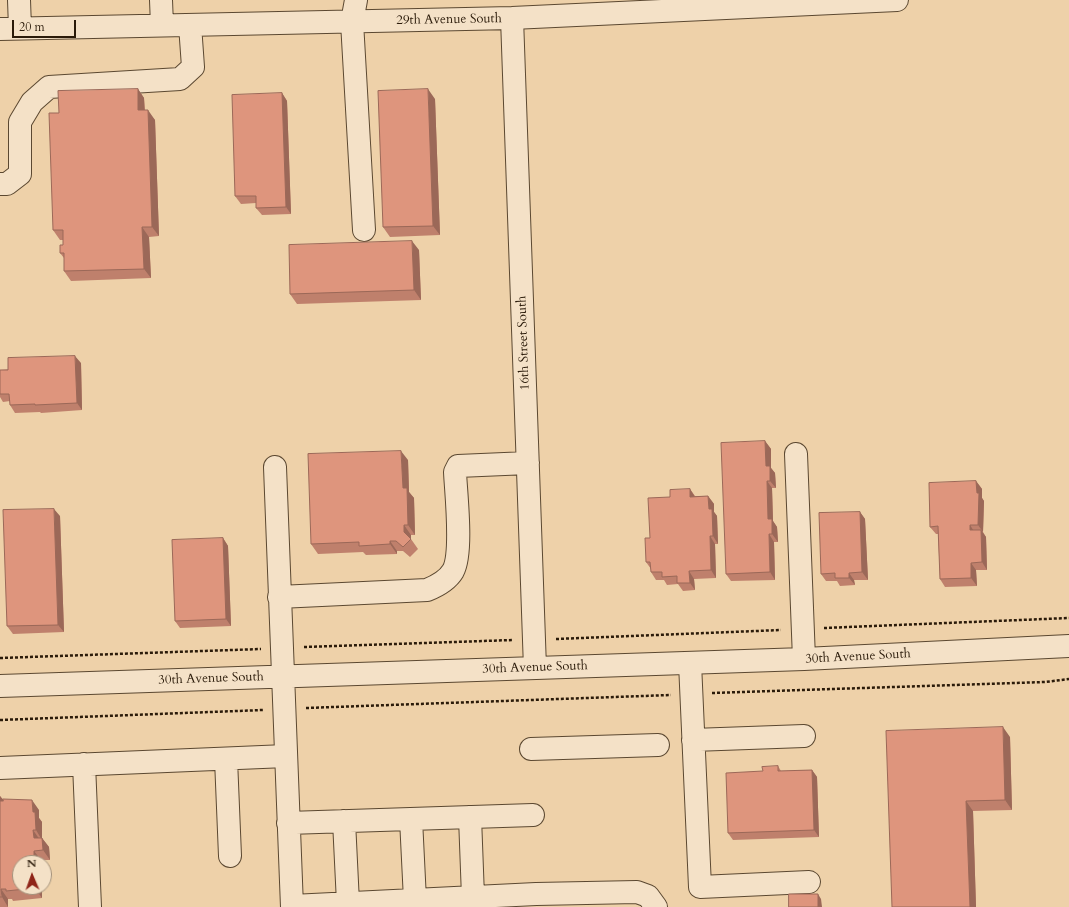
<!DOCTYPE html>
<html>
<head>
<meta charset="utf-8">
<style>
  body { margin:0 }
  #map { position:relative; width:1069px; height:907px; overflow:hidden; background:#eed1a9; font-family:Cardo,serif }
  canvas { display:block }
  .north { position:absolute; left:12px; top:855px; width:40px; height:40px; box-sizing:border-box; background:#f4e1c7; border:1px solid #a3917b; border-radius:50%; rotate:358deg; font-size:11px; font-weight:700; line-height:16px; text-align:center; color:#2a1a09 }
  .north::after { content:''; display:block; margin:auto; width:14px; height:18px; background:#8f2418; clip-path:polygon(50% 0,100% 100%,50% 72%,0 100%) }
  .scale { position:absolute; left:12px; top:20px; width:64px; height:18px; box-sizing:border-box; border:2px solid #2a1a09; border-top:0; padding-left:5px; font-size:12px; line-height:14px; white-space:nowrap; color:#2a1a09; -webkit-text-stroke:3px #f4e1c7; paint-order:stroke }
</style>
</head>
<body>
<div id="map">
<canvas width="1069" height="907"></canvas>
<div class="north">N</div>
<div class="scale">20 m</div>
</div>
<script>
const context = document.querySelector('canvas').getContext('2d');
context.lineJoin = 'round';
function strokePath(path, color, width, dash) {
  context.strokeStyle = color;
  context.lineWidth = width;
  context.lineCap = dash ? 'butt' : 'round';
  context.setLineDash(dash || []);
  context.stroke(path);
}
function fillPath(path, color) {
  context.fillStyle = color;
  context.fill(path, 'evenodd');
}
function write(font, color, halo, rows, align = 'center') {
  context.font = font + ' Cardo,serif';
  context.lineWidth = 3;
  context.setLineDash([]);
  context.textBaseline = 'middle';
  context.strokeStyle = halo;
  context.fillStyle = color;
  for (const [text, x, y, turn = 0] of rows) {
    context.save();
    context.translate(x, y);
    context.rotate((+turn || 0) * Math.PI / 180);
    context.textAlign = isNaN(turn) ? turn : align;
    if (halo) context.strokeText(text, 0, 0);
    context.fillText(text, 0, 0);
    context.restore();
  }
}
const minor = new Path2D(`
  M19,0L20,28
  M161,0L162,25
  M356,0L352,22L364,230
  M512,18L535,668
  M0,29L512,18L897,0
  M0,184H7L20,174V122L32,102L49,87L180,79L193,67L190,25
  M796,454L804,659
  M275,467L292,907
  M279,597L427,590C437,586 447,581 453,571C463,553 456,494 455,472L458,466L528,463
  M690,663L700,887L809,882
  M0,686L804,659L1069,646
  M693,740L804,736
  M531,749L658,745
  M226,759L230,856
  M84,764L90,907
  M0,768L286,756
  M470,817L473,897
  M411,819L415,900
  M344,821L348,903
  M288,823L533,815
  M292,906L536,894L637,892L648,896L656,907`);
strokePath(minor, '#5b4831', 24);
strokePath(new Path2D(`
  M824,628L1069,618
  M556,639L781,630
  M304,647L513,640
  M0,658L261,649
  M712,693L1045,682L1069,679
  M306,708L671,695
  M0,720L263,710`), '#2a1a09', 2.5, [3, 2]);
strokePath(minor, '#f4e1c7', 22);
fillPath(new Path2D(`
  M138,89L144,98L145,110L155,120L159,236L149,237L151,278L71,281L64,271V258L60,253L63,245V240H60L53,230L59,113Z
  M282,93L287,101L291,214L262,215L256,208V203L241,204L235,196Z
  M435,99L440,235L390,237L383,227Z
  M419,250L421,300L297,304L290,294Z
  M81,363L82,410L41,413L40,412L15,413L10,405V401L3,402L0,397V370Z
  M765,441L771,449V468L775,473L776,488H772L773,521L777,527L778,542H774L775,580L731,581L726,574Z
  M408,460L409,492L414,498L415,535H411V539L418,549L410,557L403,551H397V554L366,555L363,552L318,554L311,544Z
  M976,481L982,489V498L984,501L983,532L986,537L987,570H976L977,586L945,587L940,579L938,534H936L930,527Z
  M690,489L695,496H708L714,504V512L717,516L718,544H715L716,578L694,579L695,590L683,591L678,584L667,585L664,580H656L651,572V569L646,562L650,538L670,497Z
  M860,512L865,519L868,580H854L855,585L840,586L837,581H826L821,574Z
  M60,516L64,632L13,634L7,626Z
  M223,538L228,546L231,626L180,628L175,621Z
  M1010,737L1012,810L973,811L976,907H892Z
  M778,766L781,771L812,770L817,777L819,837L733,840L728,833L763,771Z
  M0,796L3,800L39,810V818L42,822V838L49,847L50,860H41V863H20V887H42V898L13,901L12,899H8V907H0Z`), '#bf806c');
fillPath(new Path2D(`
  M138,89L144,98L145,120L138,110Z
  M428,89L435,99L440,235L433,226Z
  M282,93L287,101L291,214L286,207Z
  M148,110L155,120L159,236L152,227Z
  M142,227L149,237L151,278L144,269Z
  M412,241L419,250L421,300L414,290Z
  M75,356L81,363L82,410L77,403Z
  M765,441L771,449V468L775,473L776,488L770,481L766,466Z
  M401,451L408,460L409,492L414,498L415,535L408,525L403,488Z
  M767,481L772,488L773,521L777,527L778,542L772,534L768,519Z
  M976,481L982,489V498L984,501L983,532L978,525Z
  M690,489L695,497H690Z
  M708,496L714,504V512L717,516L718,544L713,536L709,509Z
  M54,509L60,516L64,632L58,625Z
  M860,512L865,519L868,580L862,572Z
  M404,525L411,535V539L404,532Z
  M970,525L975,533L970,530Z
  M981,530L986,537L987,570L982,562Z
  M769,534L774,542L775,580L770,572Z
  M710,536L715,544L716,578L711,570Z
  M223,538L228,546L231,626L226,619Z
  M390,541L397,551V554L390,544Z
  M971,563L976,570L977,586L971,578Z
  M689,571L694,579L695,590L690,583Z
  M849,573L854,580L855,585L849,578Z
  M1003,727L1010,737L1012,810L1005,800Z
  M812,770L817,777L819,837L814,830Z
  M0,796L5,802L0,804Z
  M32,800L39,810V818L42,822V838L49,847L50,860L43,850L42,840L36,830L33,812Z
  M966,801L973,811L976,907H970Z
  M33,830L40,840L34,838Z
  M34,851L41,860V863H37L34,859Z
  M35,887H42V898L35,888Z
  M1,889L8,899V907L2,897Z
  M818,894L821,899L822,907H818Z`), '#9b6858');
const building = new Path2D(`
  M138,89V110H148L152,227H142L144,269L64,271V253H60V245H63V230H53L49,113H59L58,91Z
  M428,89L433,226L383,227L378,91Z
  M282,93L286,207L256,208V196H235L232,95Z
  M412,241L414,290L290,294L289,245Z
  M75,356L77,403L35,405V404L10,405L9,394H0V370H8V358Z
  M765,441L766,466H770V481H767L768,519H772V534H769L770,572L726,574L721,443Z
  M401,451L403,488H407L408,525H404V532L411,539L403,547L396,541H390V544L359,546V542L311,544L308,454Z
  M976,481L977,493H979L978,525H970V530H981L982,562L971,563V578L940,579L938,526L930,527L929,483Z
  M690,489V497L708,496L709,509H712L713,536H710L711,570L689,571L690,583H677V576L662,577V572H651L650,562H646L645,538H650L648,498L670,497V490Z
  M54,509L58,625L7,626L3,510Z
  M860,512L862,572L849,573V578H835V573L821,574L819,513Z
  M223,538L226,619L175,621L172,540Z
  M1003,727L1005,800L966,801L970,907H892L886,731Z
  M778,766V771L812,770L814,830L728,833L726,773L763,771L762,767Z
  M3,799L32,800L33,812H35L36,830H33L34,838H42L43,850L34,851V859H37V863H20V887H35V888L6,891V889H1L2,897H0V801H3Z
  M789,894H818V907H789Z`);
fillPath(building, '#de957d');
strokePath(building, '#9b6858', 1);
write('13px', '#2a1a09', '#f4e1c7', [
  ["29th Avenue South",449,20,-1],
  ["16th Street South",524,343,-92],
  ["30th Avenue South",858,657,-3],
  ["30th Avenue South",535,668,-2],
  ["30th Avenue South",211,679,-2]
]);
</script>
</body>
</html>
